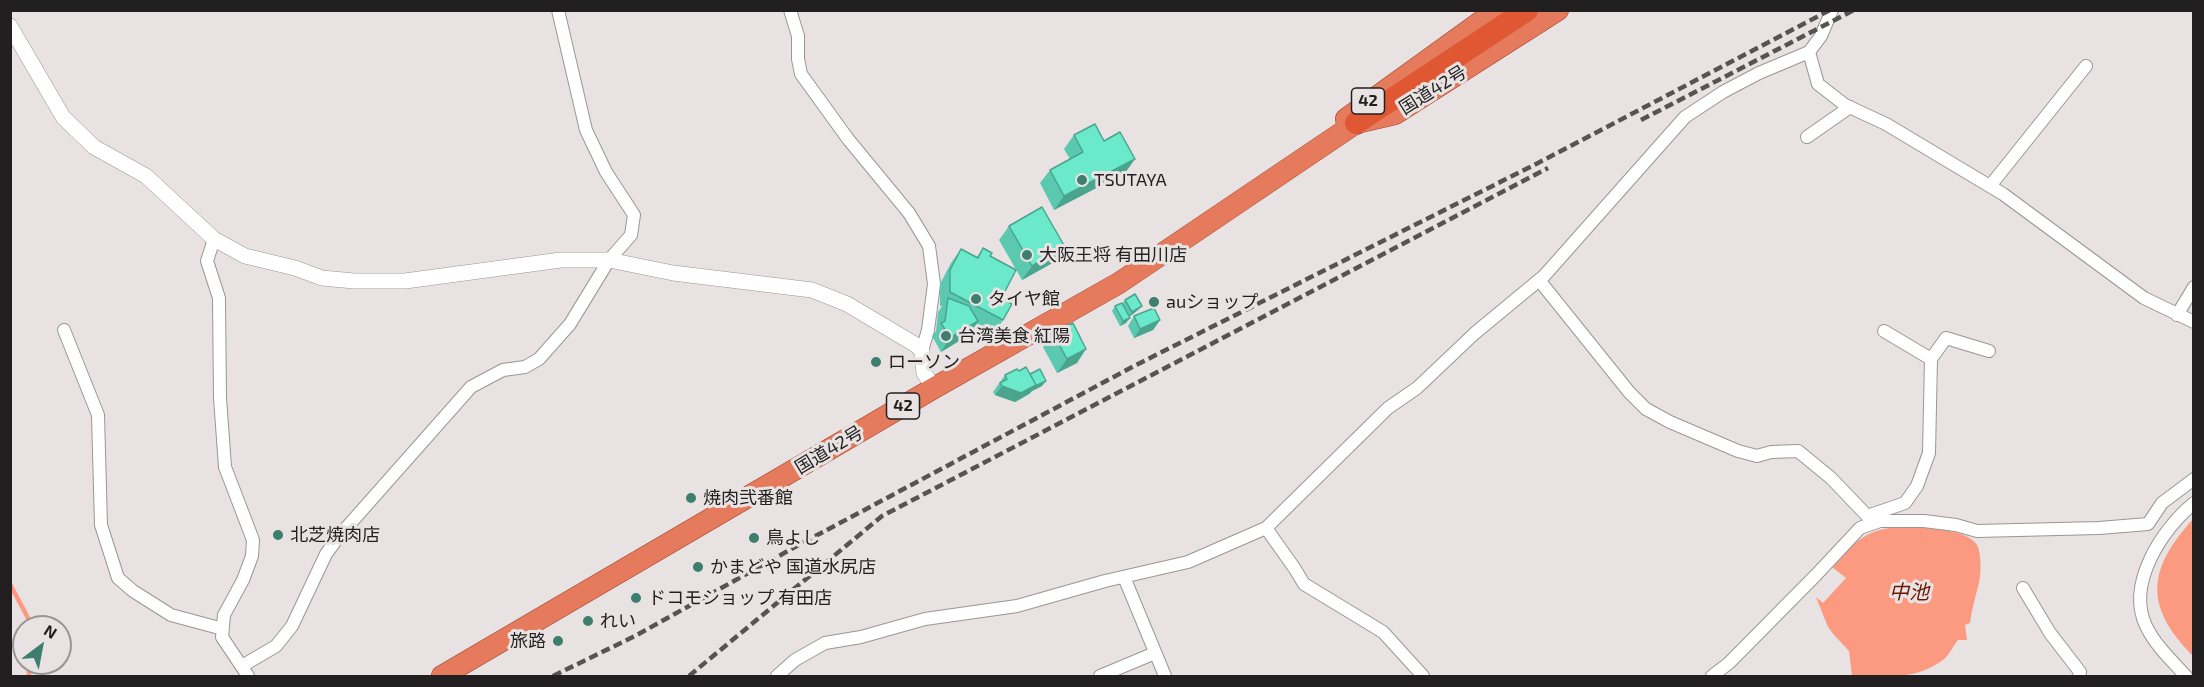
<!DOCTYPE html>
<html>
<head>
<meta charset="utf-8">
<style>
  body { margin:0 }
  #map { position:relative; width:2204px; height:687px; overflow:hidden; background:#e8e3e2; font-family:"Exo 2",sans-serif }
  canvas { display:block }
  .frame { position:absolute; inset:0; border:12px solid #211f1f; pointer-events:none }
  .north { position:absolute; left:12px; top:615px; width:60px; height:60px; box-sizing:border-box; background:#e8e3e2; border:2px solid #989594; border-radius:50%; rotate:32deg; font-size:16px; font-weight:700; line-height:24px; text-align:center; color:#211f1f }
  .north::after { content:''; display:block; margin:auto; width:21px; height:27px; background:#3d7e6e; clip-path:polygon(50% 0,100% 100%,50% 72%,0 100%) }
</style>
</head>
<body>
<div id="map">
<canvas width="2204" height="687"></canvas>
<div class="frame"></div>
<div class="north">N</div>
</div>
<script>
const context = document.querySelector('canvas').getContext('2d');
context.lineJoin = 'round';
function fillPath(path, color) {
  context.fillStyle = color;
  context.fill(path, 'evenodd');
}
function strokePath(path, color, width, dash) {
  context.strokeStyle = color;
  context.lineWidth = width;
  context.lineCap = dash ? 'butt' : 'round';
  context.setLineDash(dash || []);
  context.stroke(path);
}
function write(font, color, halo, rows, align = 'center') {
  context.font = font + ' "Exo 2","Noto Sans JP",sans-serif';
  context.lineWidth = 6;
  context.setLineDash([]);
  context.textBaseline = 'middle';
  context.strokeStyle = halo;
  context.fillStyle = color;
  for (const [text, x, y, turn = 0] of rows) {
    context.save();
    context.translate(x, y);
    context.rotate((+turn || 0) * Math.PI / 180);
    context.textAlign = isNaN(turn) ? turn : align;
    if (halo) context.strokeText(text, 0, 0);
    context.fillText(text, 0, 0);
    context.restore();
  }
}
fillPath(new Path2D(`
  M2193,519V656C2144,606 2147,570 2193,519Z
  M1896,527C1915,527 1966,527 1977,545C1981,552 1981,569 1980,577C1977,593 1972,607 1970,623L1965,625L1967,640H1958C1953,646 1950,654 1944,659C1916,681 1886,676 1852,676L1849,651L1834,635L1828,627L1816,597L1823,603L1846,578L1832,567C1854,543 1863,531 1896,527Z`), '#fb9a80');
strokePath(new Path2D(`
  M10,584L29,620V627
  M29,663V676`), '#fb9a80', 4.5);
const minor = new Path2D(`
  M790,10L798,36V59L801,74L848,139L909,213L929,246L934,284L928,330L922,351
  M1809,52L1818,84L1845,105L1886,124L2003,194L2144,298L2194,322
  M1807,137L1850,107
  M1990,186L2086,66
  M214,239L207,261L219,298L220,398L225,467L253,540L252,556L243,580L224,615L222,637L248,676
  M1539,280L1629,392L1646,409L1670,422L1738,451L1757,456L1771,452L1798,451L1831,478L1874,523
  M2177,315L2194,287
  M64,330L98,415L101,525L118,578L133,591L171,615L223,629
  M1884,331L1931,359
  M1867,516L1905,503L1917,486L1929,453L1931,359L1946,338L1989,351
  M1266,528L1295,569L1304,584L1383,632L1423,676
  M1124,577L1165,676
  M2023,588L2050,633L2080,672L2079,676
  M242,666L276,646L292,626L326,554L340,535L471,387L503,370L525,367L539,359L570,324L609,260L631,235L634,215L606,172L586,130L558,10
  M777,676L795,660L825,643L861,637L925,619L1017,606L1105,581L1188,562L1266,528L1388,408L1417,388L1475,333L1544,276L1685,117L1723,92L1759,73L1809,52L1821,36L1832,10
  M1100,676L1155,653
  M1712,676L1729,663L1816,575L1860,528L1880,521H1924L1956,525L1977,531L2099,528L2148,524L2162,503L2194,479
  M2186,676C2172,661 2155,645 2146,626C2126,584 2162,529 2194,503`);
const tertiary = new Path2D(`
  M10,26L63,117L94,147L146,176L214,239L245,256L295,268L322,278L354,281H405L561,260H609L673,273L812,290L847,304L916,345L922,351L924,373L934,388`);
const trunk = new Path2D(`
  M1346,119L1497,10
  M442,676L934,388L1119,283L1356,123L1395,114L1558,10`);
const motorway = new Path2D(`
  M1356,123L1527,10`);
strokePath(minor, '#9b9695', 14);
strokePath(tertiary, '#9b9695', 16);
strokePath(trunk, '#9d442c', 22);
strokePath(motorway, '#9d442c', 24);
strokePath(minor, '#fff', 12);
strokePath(tertiary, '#fff', 15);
strokePath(trunk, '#e67a5c', 21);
strokePath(motorway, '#e05833', 22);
strokePath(new Path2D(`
  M1641,120L1854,10
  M553,676L635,636L795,547L1136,365L1538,163L1830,10
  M689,676L882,516L1548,168`), '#565353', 4.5, [9, 4.5]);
fillPath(new Path2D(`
  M1074,135L1104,141L1125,173L1054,210L1040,183L1050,170L1070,159L1064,149Z
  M1009,226L1065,247L1056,261L1022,280L999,240Z
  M983,248L990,256L1001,299L1003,320L994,334L976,325L969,335L941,352L932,336L936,331L938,312L942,306H940V284L951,263L961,249L976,258Z
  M1125,300L1138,310L1129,317L1126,323L1120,326L1112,311L1115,306L1122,304Z
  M1134,316L1160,320L1153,330L1134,338L1128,326Z
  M1053,333L1077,363L1057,373L1043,347Z
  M1019,371L1030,374L1042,386L1032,391L1029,394L1015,402L995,395L993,392L1005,375Z`), '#5bc9af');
fillPath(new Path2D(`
  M1135,159L1125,173L1054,210L1064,196Z
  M1065,247L1056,261L1022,280L1032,266Z
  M1142,306L1138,310L1129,317L1132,312Z
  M1130,318L1126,323L1120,326L1123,321Z
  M1160,320L1153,330L1134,338L1140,329Z
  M978,321L969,335L941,352L950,338Z
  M1086,349L1077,363L1057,373L1067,359Z
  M1046,381L1042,386L1032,391L1029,394L1015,402L995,395L1002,386L1036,385Z`), '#4aa48e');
const building = new Path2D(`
  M1095,124L1104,141L1120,132L1135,159L1064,196L1050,170L1083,152L1074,135Z
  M1042,207L1065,247L1032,266L1009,226Z
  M983,248L992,253L990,256L1016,270L1001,299L1012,304L1003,320L950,292V270L961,249L978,258Z
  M1135,294L1142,306L1132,312L1125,300Z
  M948,298L969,306L978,321L950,338L941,323L945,321Z
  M1122,303L1130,318L1123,321L1115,306Z
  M1154,308L1160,320L1140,329L1134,316Z
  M1073,323L1086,349L1067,359L1053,333Z
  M1026,367L1036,385L1021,393L1002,386L1000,383L1007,379L1005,375L1017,369L1019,371Z
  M1040,369L1046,381L1035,386L1036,385L1030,374Z`);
fillPath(building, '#6aeacb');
strokePath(building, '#4aa48e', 1.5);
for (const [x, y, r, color] of [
  [1082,180,6,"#3d7e6e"],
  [1027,255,6,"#3d7e6e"],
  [976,299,6,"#3d7e6e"],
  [1154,302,6,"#3d7e6e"],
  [946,336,6,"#3d7e6e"],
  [876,362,6,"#3d7e6e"],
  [691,498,6,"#3d7e6e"],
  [278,535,6,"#3d7e6e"],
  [754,538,6,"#3d7e6e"],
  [698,567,6,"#3d7e6e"],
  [636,598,6,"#3d7e6e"],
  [588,621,6,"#3d7e6e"],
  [558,641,6,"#3d7e6e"]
]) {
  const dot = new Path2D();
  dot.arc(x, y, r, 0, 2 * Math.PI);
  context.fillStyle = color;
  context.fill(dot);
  strokePath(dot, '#e8e3e2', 2);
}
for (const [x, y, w] of [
  [1368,101,33],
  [903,406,33]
]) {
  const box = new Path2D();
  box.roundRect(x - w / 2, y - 13, w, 26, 4.5);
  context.fillStyle = '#e8e3e2';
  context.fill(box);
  strokePath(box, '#211f1f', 1.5);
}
write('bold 16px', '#211f1f', null, [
  ["42",1368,101],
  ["42",903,406]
]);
write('18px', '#211f1f', '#e8e3e2', [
  ["国道42号",1433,90,-32],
  ["国道42号",829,450,-31]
]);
write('18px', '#211f1f', '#e8e3e2', [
  ["TSUTAYA",1094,180],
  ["大阪王将 有田川店",1039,255],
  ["タイヤ館",988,299],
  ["auショップ",1166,302],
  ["台湾美食 紅陽",958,336],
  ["ローソン",888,362],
  ["焼肉弐番館",703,498],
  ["北芝焼肉店",290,535],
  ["鳥よし",766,538],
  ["かまどや 国道水尻店",710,567],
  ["ドコモショップ 有田店",648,598],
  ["れい",600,621],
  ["旅路",546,641,"right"]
], 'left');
write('italic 20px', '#6b1600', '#e8e3e2', [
  ["中池",1909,592]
]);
</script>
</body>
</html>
